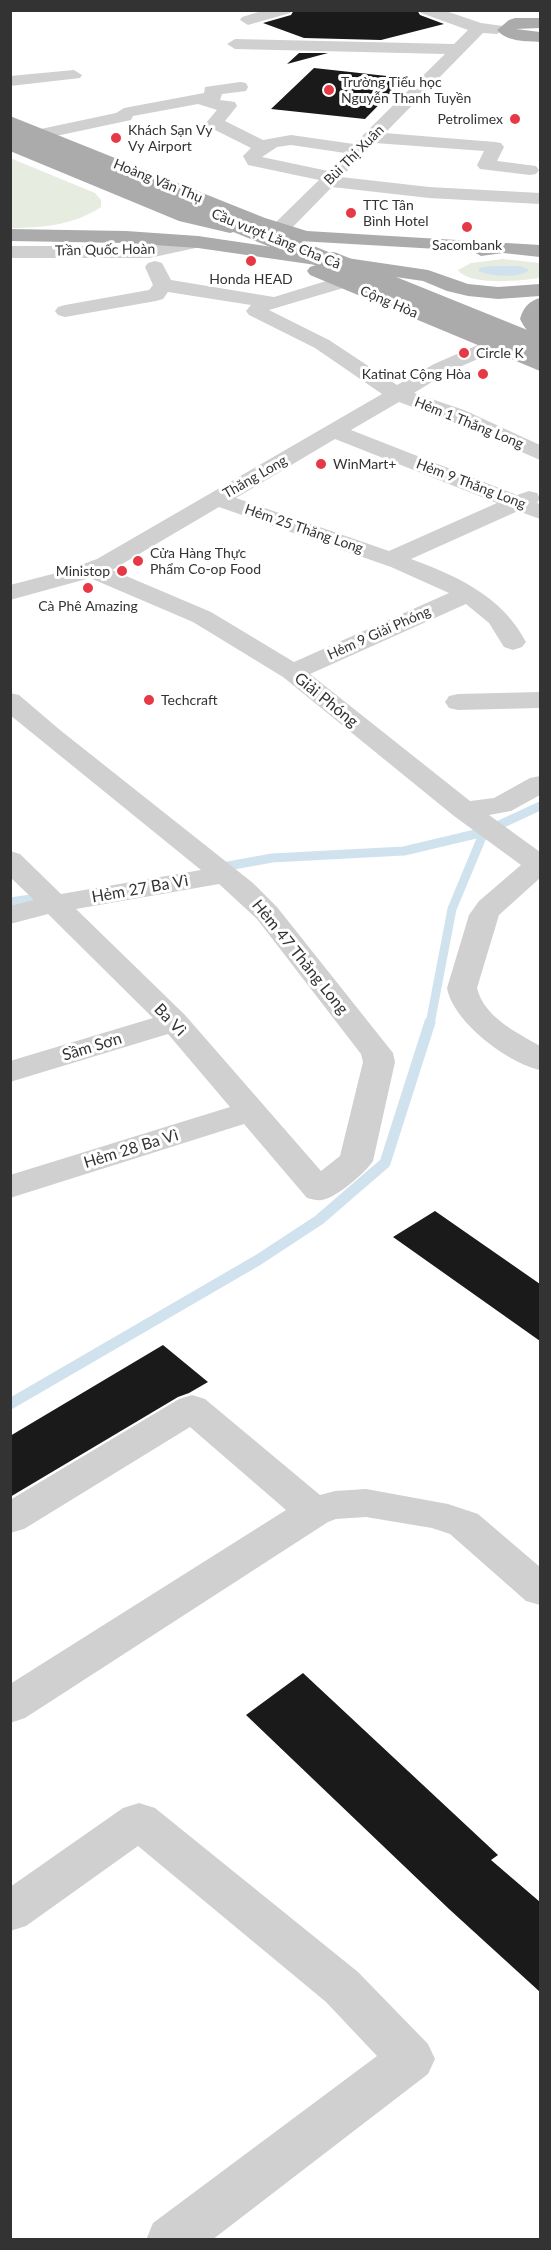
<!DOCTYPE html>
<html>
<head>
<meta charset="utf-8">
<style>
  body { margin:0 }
  #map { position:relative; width:551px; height:2250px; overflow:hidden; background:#fff; font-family:Lato,sans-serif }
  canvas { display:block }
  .frame { position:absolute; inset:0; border:12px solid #333; pointer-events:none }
</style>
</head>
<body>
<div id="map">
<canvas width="551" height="2250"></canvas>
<div class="frame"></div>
</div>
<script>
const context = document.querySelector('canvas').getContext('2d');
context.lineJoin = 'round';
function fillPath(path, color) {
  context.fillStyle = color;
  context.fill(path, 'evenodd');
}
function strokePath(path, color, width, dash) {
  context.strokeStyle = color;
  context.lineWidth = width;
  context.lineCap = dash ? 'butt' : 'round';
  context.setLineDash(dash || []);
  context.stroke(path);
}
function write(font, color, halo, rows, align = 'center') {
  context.font = font + ' Lato,sans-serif';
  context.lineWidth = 6;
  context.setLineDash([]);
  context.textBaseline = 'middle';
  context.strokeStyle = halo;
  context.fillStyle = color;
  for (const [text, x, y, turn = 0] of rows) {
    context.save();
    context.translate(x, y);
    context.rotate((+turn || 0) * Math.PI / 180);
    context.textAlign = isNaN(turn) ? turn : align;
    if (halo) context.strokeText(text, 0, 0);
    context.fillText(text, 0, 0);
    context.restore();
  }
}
fillPath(new Path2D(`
  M10,158L95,193L101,200V207C74,225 43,228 11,228Z
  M503,259L540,263V278C522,281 469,286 458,270L471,263Z`), '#e6ecdf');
fillPath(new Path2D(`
  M491,266H520L529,270C518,279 491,276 478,271L480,268Z`), '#cfe2ee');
strokePath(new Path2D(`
  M217,868L272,858L404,851L484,832L540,806
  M10,902L45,897
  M430,1024L452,909L484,832`), '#cfe2ee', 9);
strokePath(new Path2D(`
  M10,1404L258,1260L319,1220L385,1163L430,1022`), '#cfe2ee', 11);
fillPath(new Path2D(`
  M294,10H417L420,15L444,24L381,40L304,38L263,23L291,15Z
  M299,53H328L287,64Z
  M314,68L405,78L365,119L271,109Z
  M435,1211L540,1284V1341L393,1237Z
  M163,1345L208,1382L189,1393L178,1397L10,1497V1436Z
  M303,1673L498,1855L491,1860L540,1902V1992L449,1909L246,1715Z`), '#1a1a1a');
fillPath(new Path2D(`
  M265,10H292L290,13L248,25L240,20L242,17Z
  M419,10H443L481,23L503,26L505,29L497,34L483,33L385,133L495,142L501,143L504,147L497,161L536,166L539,170L536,174L530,175L480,169L477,165L484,151L375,143L341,177L429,187L540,193V204L429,198L332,187L286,234H272L270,230L272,226L319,180L248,165L243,156L251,148L209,127L206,123L217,110L198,104L133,116L131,120L42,139L36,138L33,134L36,130L116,113L124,108L204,93L205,87L240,82L246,83L248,87L246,91L222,94L220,100L235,102L237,106L225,121L263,140L291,135L354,144L445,54L235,49L227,44L235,39L454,44L468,30L421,13ZM291,145L345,153L328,171L262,157L277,147Z
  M74,70L82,75L80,78L10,86V76Z
  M198,236L205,238L208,242L205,246L149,258H10V246H149Z
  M155,261L162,263L171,280L274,297L336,278H350L353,282L350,286L269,310L329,340L397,385L434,364L487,341L494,339L501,341L504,345L501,349L448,372L414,393L464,410L540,445V460L448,420L399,402L351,430L517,495L529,491L537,493L540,498L537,503L540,504V519L518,511L411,559C457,576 502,596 526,642L522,647L513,650L504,647L489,623L466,604L310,674L470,801L494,798L530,778L540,776V795L511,811L489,815L540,852V878L499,915L477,988C484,1017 516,1032 540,1046V1070C508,1063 453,1022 447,988L469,915L479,901L521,865L454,816L283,677L193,622L90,578L10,600V585L64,571L97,559L382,394L315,348L249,315L246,311L251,305L168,292L163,299L156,301L65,317L58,315L55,311L58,307L65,305L149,290L153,285L145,267L148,263ZM335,439L497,503L389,551L236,498ZM219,507L391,567L449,593L294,662L211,612L112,570Z
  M540,692V708L458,710L449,708L445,702L449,696L458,694Z
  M10,693L19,695L60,730L253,883L277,907L393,1053L395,1062L373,1161C365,1173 336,1198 322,1200C317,1201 312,1199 307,1198L244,1124L10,1198V1175L230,1107L168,1034L10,1082V1061L153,1018L48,914L10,924V906L34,900L10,877V851L20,854L61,894L201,870L10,715ZM219,884L257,919L361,1054L363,1062L340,1156L321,1171L185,1015L76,909Z
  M192,1395L205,1399L320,1495L335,1491L366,1489L448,1504L478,1514L540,1567V1605L526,1601L450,1534L432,1528L366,1517L336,1519L328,1522L25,1718L10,1723V1684L286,1510L190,1427L24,1529L10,1533V1500L179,1399Z
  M139,1803L155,1808L358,1972L428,2044L435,2059L428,2074L212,2240H146L153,2223L377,2056L326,2002L138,1846L26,1926L10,1931V1887L123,1808Z`), '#d0d0d0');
fillPath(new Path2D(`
  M515,18H540V28L516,29L540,32V42C526,41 507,42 497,30L509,20Z
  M10,116L265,218L307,231L540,245V257L503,253L481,256L472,251L299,241L251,226L10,127Z
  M10,140L192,213L237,223L239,227L237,231L230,233L179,221L10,151Z
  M10,229L126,231L198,236L428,270L468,284L498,287L540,284V296L498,299L468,296L447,291L423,281L320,266L540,358V371L310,275L307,271L310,267L316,265L198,248L126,243L10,241Z
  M540,298V337C529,335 525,329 520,319C523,308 529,301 540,298Z`), '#ababab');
strokePath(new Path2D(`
  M10,132L335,264`), '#ababab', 17);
strokePath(new Path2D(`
  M332,263L540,347`), '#ababab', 22);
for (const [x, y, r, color] of [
  [329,90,6,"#e63946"],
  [515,119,6,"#e63946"],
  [116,138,6,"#e63946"],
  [351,213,6,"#e63946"],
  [467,227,6,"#e63946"],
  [251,261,6,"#e63946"],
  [464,353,6,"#e63946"],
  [483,374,6,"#e63946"],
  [321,464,6,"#e63946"],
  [138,561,6,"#e63946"],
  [122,571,6,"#e63946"],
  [88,588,6,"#e63946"],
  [149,700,6,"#e63946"]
]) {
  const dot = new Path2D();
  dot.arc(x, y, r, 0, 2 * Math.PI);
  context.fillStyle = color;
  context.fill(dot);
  strokePath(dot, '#fff', 2);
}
write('14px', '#333', '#fff', [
  ["Trường Tiểu học",341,82],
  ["Nguyễn Thanh Tuyền",341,98],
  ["Petrolimex",503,119,"right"],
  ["Khách Sạn Vy",128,130],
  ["Vy Airport",128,146],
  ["TTC Tân",363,205],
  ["Bình Hotel",363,221],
  ["Sacombank",467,245,"center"],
  ["Honda HEAD",251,279,"center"],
  ["Circle K",476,353],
  ["Katinat Cộng Hòa",471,374,"right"],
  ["WinMart+",333,464],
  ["Cửa Hàng Thực",150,553],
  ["Phẩm Co-op Food",150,569],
  ["Ministop",110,571,"right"],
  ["Cà Phê Amazing",88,606,"center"],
  ["Techcraft",161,700]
], 'left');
write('14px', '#333', '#fff', [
  ["Bùi Thị Xuân",354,155,-45],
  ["Hoàng Văn Thụ",158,181,22],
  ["Cầu vượt Lăng Cha Cả",276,239,22],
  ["Trần Quốc Hoàn",105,250,-1],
  ["Cộng Hòa",389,302,23],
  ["Hẻm 1 Thăng Long",469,423,22],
  ["Thăng Long",255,477,-30],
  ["Hẻm 9 Thăng Long",471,484,21],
  ["Hẻm 25 Thăng Long",304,529,19],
  ["Hẻm 9 Giải Phóng",379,633,-24]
]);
write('16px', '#333', '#fff', [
  ["Giải Phóng",326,700,39],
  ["Hẻm 27 Ba Vì",140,889,-10],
  ["Hẻm 47 Thăng Long",300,957,51],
  ["Ba Vì",170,1020,46],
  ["Sầm Sơn",92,1047,-17],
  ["Hẻm 28 Ba Vì",131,1149,-17]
]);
</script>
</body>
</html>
